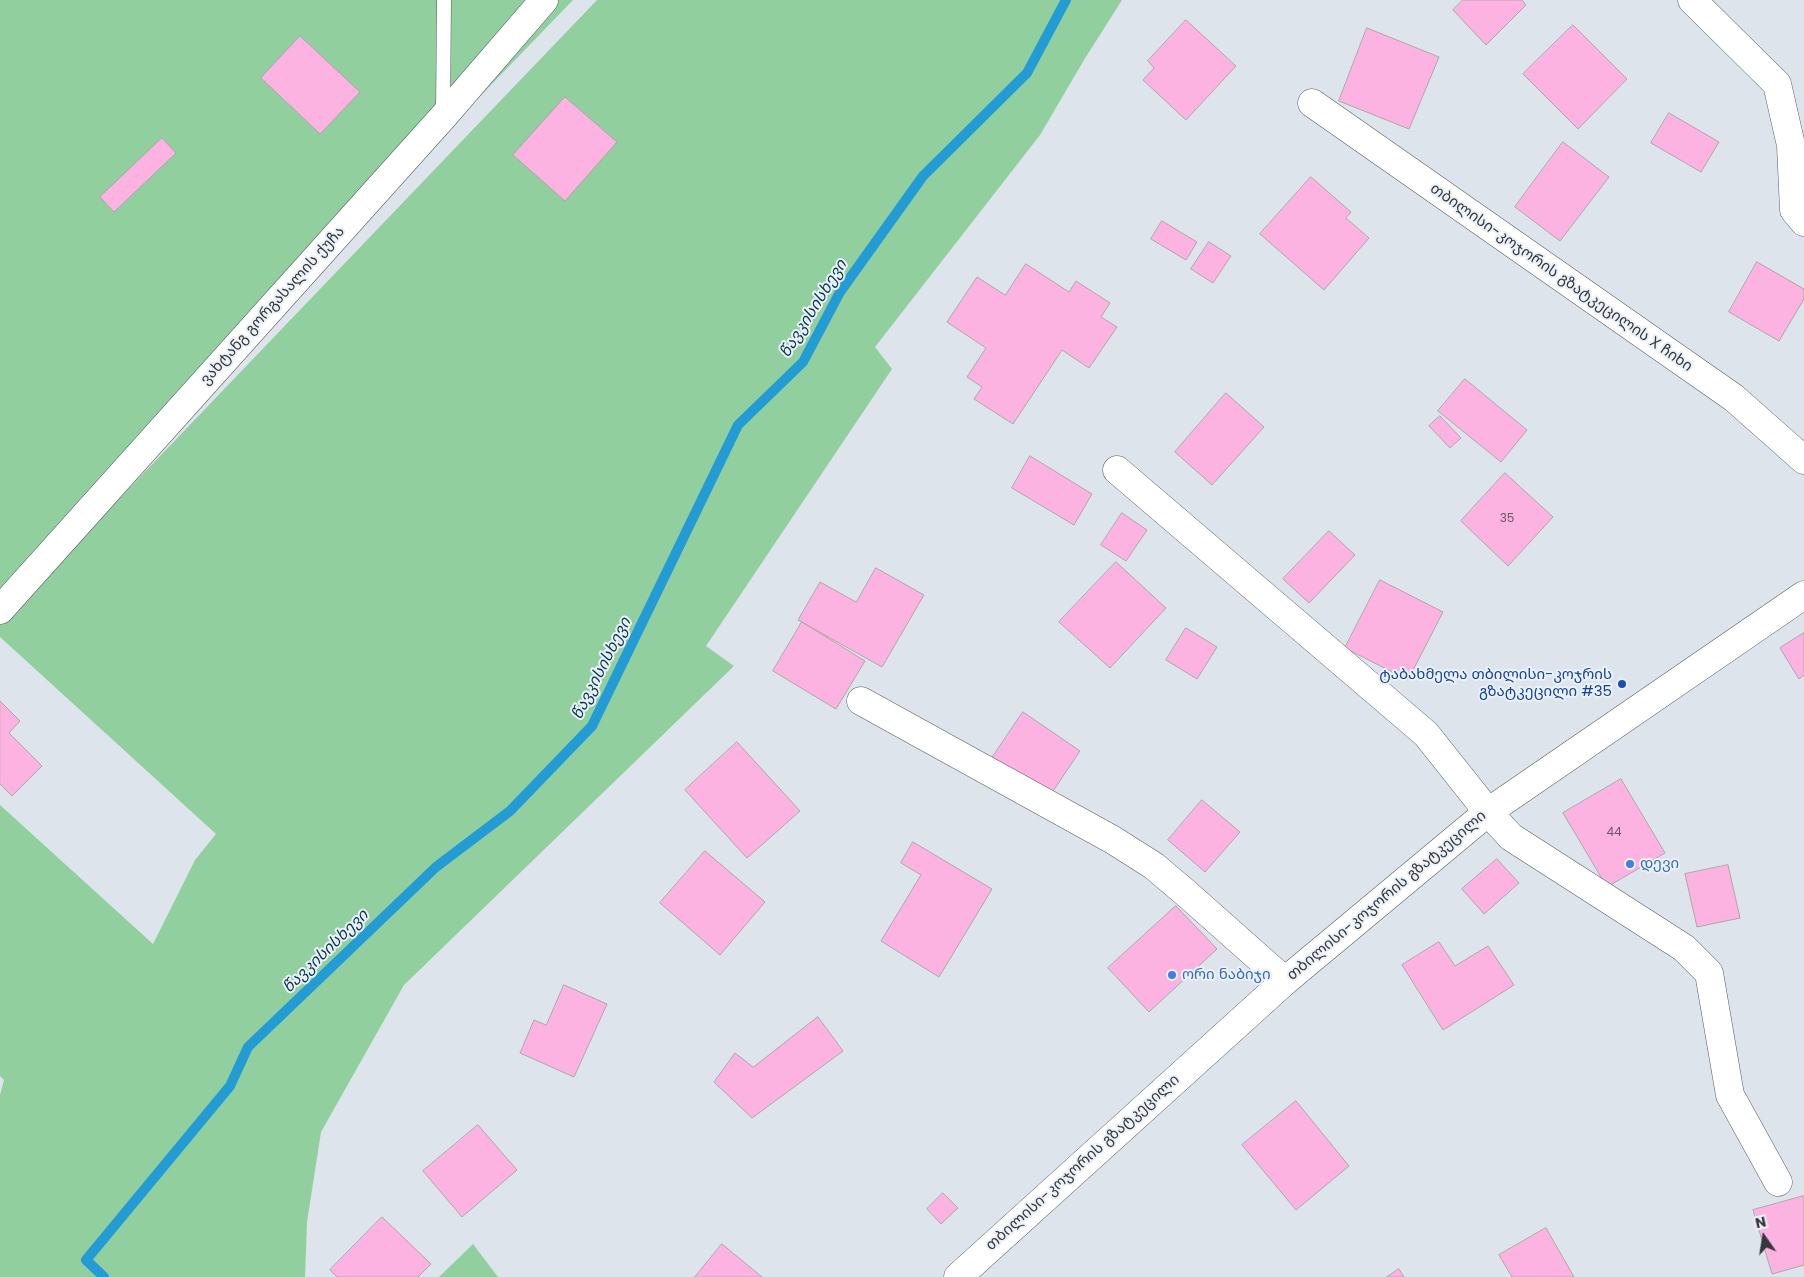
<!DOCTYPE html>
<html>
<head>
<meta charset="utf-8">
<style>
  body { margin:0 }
  #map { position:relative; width:1804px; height:1277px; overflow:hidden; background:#dee4eb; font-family:Poppins,sans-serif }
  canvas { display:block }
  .north { position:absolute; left:1739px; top:1212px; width:50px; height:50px; -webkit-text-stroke:4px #ebf1f8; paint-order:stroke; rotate:347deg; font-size:14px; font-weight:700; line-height:20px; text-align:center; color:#35373a }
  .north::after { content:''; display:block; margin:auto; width:18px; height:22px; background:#35373a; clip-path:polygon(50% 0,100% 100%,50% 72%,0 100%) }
</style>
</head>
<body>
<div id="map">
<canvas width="1804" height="1277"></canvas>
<div class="north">N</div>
</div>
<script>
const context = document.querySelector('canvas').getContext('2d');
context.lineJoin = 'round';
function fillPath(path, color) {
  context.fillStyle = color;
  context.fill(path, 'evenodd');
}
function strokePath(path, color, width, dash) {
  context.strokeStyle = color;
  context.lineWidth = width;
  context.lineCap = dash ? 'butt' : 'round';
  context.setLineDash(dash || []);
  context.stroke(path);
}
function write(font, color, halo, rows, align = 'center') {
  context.font = font + ' Poppins,"Noto Sans Georgian",sans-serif';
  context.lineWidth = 4;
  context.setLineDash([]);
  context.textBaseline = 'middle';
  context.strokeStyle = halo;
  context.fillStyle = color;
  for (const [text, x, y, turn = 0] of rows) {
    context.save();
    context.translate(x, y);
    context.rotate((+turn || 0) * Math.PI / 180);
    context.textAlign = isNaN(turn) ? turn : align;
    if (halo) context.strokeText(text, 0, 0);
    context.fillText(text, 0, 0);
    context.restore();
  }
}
fillPath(new Path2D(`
  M0,0H573L118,471L0,589Z
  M597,0H1122L1084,60L1040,135L875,347L892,369L706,646L734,666L404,985L321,1132L307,1222L305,1277H0V1095L4,1080L0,1076V805L153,944L195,860L216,834L0,637V623Z
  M473,1244L498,1277H439Z`), '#91cf9e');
strokePath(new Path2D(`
  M104,1277L86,1260L230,1086L248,1047L436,867L510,811L592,726L738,425L803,362L840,292L923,176L1027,73L1066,0`), '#239bd4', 10);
const building = new Path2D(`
  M1463,0H1522L1526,5L1486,45L1453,10Z
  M1186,20L1236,66L1186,120L1143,80L1154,68L1148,61Z
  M1573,25L1627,79L1578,129L1523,74Z
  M1367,28L1439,57L1409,129L1339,101Z
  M300,36L360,92L320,134L261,78Z
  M565,97L617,142L565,201L513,155Z
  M1669,113L1719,142L1701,172L1651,143Z
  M162,138L176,153L114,212L100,197Z
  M1563,142L1609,177L1560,241L1515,207Z
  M1311,177L1351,212L1346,218L1369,238L1324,290L1260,234Z
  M1162,221L1197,242L1186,260L1151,239Z
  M1209,242L1231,256L1213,283L1191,269Z
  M1757,262L1804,289V299L1779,341L1729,312Z
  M1026,264L1069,292L1076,281L1110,303L1101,317L1117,327L1089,368L1062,350L1013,424L974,399L982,387L967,377L986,348L947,322L977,277L1005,295Z
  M1465,379L1527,430L1501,462L1438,411Z
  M1226,393L1264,427L1212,485L1175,452Z
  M1440,416L1461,438L1450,448L1429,426Z
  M1030,456L1092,494L1074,525L1012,488Z
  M1505,473L1553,517L1508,566L1461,521Z
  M1122,513L1147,530L1126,561L1101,545Z
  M1329,531L1355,555L1309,603L1283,579Z
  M1116,562L1166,608L1110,668L1059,622Z
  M876,568L924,595L882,667L798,620L820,582L856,602Z
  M1380,580L1443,612L1408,680L1345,648Z
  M802,622L865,661L836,709L773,671Z
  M1186,628L1217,647L1197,679L1166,660Z
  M1804,633V675L1799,679L1780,648Z
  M0,701L20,721L9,733L42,766L12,796L0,784Z
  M1023,712L1080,751L1049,797L992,758Z
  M737,742L800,811L747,858L685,790Z
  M1621,779L1665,853L1607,887L1563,813Z
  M1202,800L1240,832L1205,872L1168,840Z
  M913,842L992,889L939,977L881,941L921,875L901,863Z
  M705,851L765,902L720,955L660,903Z
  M1497,859L1519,883L1484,914L1462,889Z
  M1728,865L1740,918L1697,927L1685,874Z
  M1176,906L1217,949L1149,1012L1108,968Z
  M1439,942L1455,966L1488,946L1514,985L1443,1030L1402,965Z
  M564,985L607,1004L574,1077L520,1053L534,1020L546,1025Z
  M818,1017L843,1051L752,1118L714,1082L735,1053L753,1067Z
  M1296,1101L1349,1166L1296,1210L1242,1145Z
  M478,1125L517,1170L462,1217L423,1171Z
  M943,1193L958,1208L941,1224L927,1209Z
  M1804,1196V1265L1772,1274L1753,1210Z
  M382,1217L431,1264L418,1277H337L330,1270Z
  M1546,1228L1574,1277H1512L1499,1255Z
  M722,1244L762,1277H695Z
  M1399,1269L1404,1277H1387Z`);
fillPath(building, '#fdb3e1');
strokePath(building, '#ada5a9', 1);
const service = new Path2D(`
  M443,114L444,0`);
const minor = new Path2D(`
  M1692,0L1777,84L1791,145L1794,210L1804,222
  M1312,103L1734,398L1804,460
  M1117,470L1426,734L1488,812L1511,837L1684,948L1709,973L1730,1095L1778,1182
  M0,610L443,117L544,0
  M861,701L1113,840L1154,866L1187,894L1285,981`);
const secondary = new Path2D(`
  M958,1277L1285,981L1488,812L1804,595`);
strokePath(service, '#585d63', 15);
strokePath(minor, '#585d63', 29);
strokePath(secondary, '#585d63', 29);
strokePath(service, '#fff', 14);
strokePath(minor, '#fff', 28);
strokePath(secondary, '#fff', 28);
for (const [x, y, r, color] of [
  [1622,684,5,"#1a4fb4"],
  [1630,864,5,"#3f7fe0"],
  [1172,975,5,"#3f7fe0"]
]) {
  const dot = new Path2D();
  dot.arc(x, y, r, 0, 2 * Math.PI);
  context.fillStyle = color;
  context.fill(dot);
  strokePath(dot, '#ebf1f8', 2);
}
write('12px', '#675664', null, [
  ["35",1507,519],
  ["44",1614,833]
]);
write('15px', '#35373a', '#ebf1f8', [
  ["თბილისი-კოჯორის გზატკეცილის X ჩიხი",1561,278,35],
  ["ვახტანგ გორგასალის ქუჩა",273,306,-48],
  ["თბილისი-კოჯორის გზატკეცილი",1387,896,-40],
  ["თბილისი-კოჯორის გზატკეცილი",1083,1163,-42]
]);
write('15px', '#164399', '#ebf1f8', [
  ["ტაბახმელა თბილისი-კოჯრის",1612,675],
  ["გზატკეცილი #35",1612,692]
], 'right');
write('15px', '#366cbe', '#ebf1f8', [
  ["დევი",1640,864],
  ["ორი ნაბიჯი",1182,975]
], 'left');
write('italic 16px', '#07384f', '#ebf1f8', [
  ["წავკისისხევი",814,309,-58],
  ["წავკისისხევი",602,669,-63],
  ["წავკისისხევი",326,952,-44]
]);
</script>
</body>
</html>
